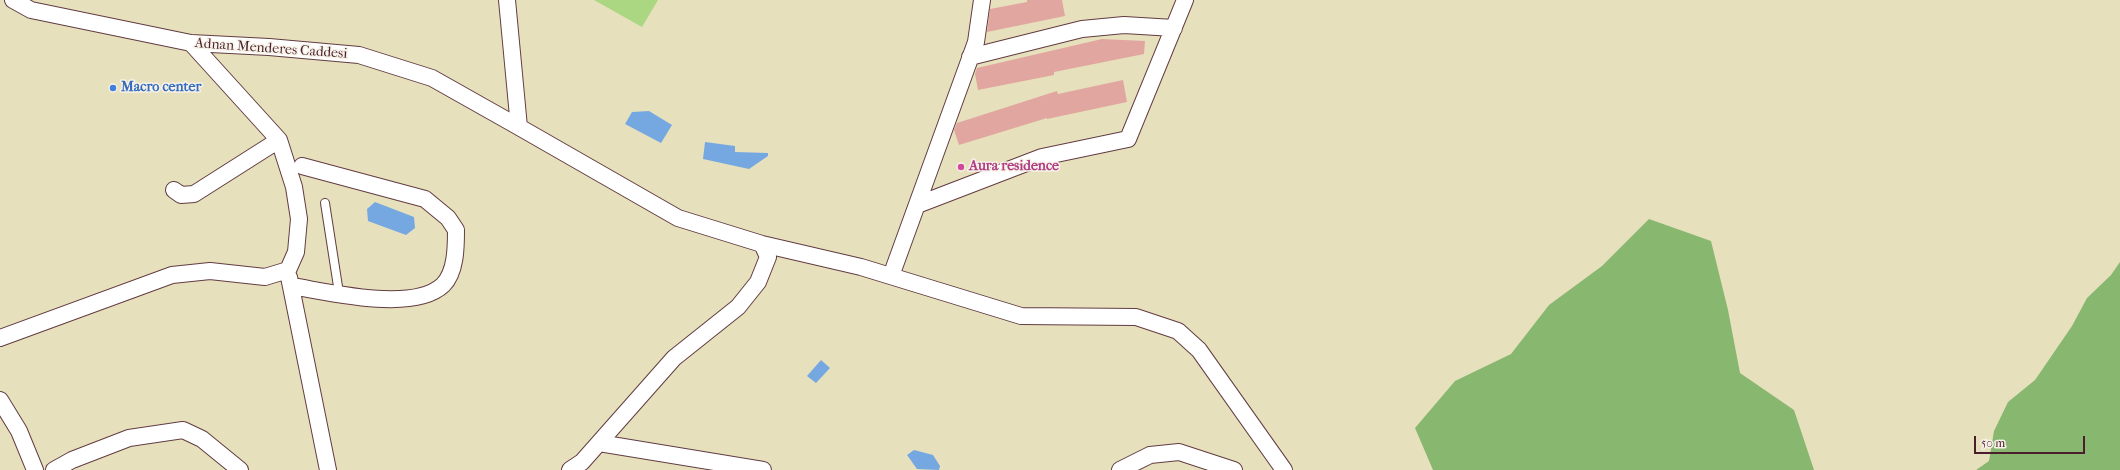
<!DOCTYPE html>
<html>
<head>
<meta charset="utf-8">
<style>
  body { margin:0 }
  #map { position:relative; width:2120px; height:470px; overflow:hidden; background:#e7e0bd; font-family:"IM FELL French Canon",serif }
  canvas { display:block }
  .scale { position:absolute; left:1974px; top:436px; width:111px; height:18px; box-sizing:border-box; border:2px solid #4a1f2b; border-top:0; padding-left:5px; font-size:12px; line-height:14px; white-space:nowrap; color:#4a1f2b; -webkit-text-stroke:3px #f7f3e8; paint-order:stroke }
</style>
</head>
<body>
<div id="map">
<canvas width="2120" height="470"></canvas>
<div class="scale">50 m</div>
</div>
<script>
const context = document.querySelector('canvas').getContext('2d');
context.lineJoin = 'round';
function fillPath(path, color) {
  context.fillStyle = color;
  context.fill(path, 'evenodd');
}
function strokePath(path, color, width, dash) {
  context.strokeStyle = color;
  context.lineWidth = width;
  context.lineCap = dash ? 'butt' : 'round';
  context.setLineDash(dash || []);
  context.stroke(path);
}
function write(font, color, halo, rows, align = 'center') {
  context.font = font + ' "IM FELL French Canon",serif';
  context.lineWidth = 3;
  context.setLineDash([]);
  context.textBaseline = 'middle';
  context.strokeStyle = halo;
  context.fillStyle = color;
  for (const [text, x, y, turn = 0] of rows) {
    context.save();
    context.translate(x, y);
    context.rotate((+turn || 0) * Math.PI / 180);
    context.textAlign = isNaN(turn) ? turn : align;
    if (halo) context.strokeText(text, 0, 0);
    context.fillText(text, 0, 0);
    context.restore();
  }
}
fillPath(new Path2D(`
  M594,0H658L642,27Z`), '#abd682');
fillPath(new Path2D(`
  M1649,219L1711,241L1728,310L1740,373L1794,410L1814,470H1433L1415,428L1455,381L1511,354L1549,305L1602,266Z
  M2120,262V470H1976L1989,461L1994,431L2008,402L2035,380L2072,326L2087,298L2111,275Z`), '#88b770');
fillPath(new Path2D(`
  M649,111L672,125L661,143L625,124L632,112Z
  M705,142L735,146V152L768,153V156L749,169L703,159Z
  M375,202L414,217L415,228L406,235L368,221L367,209Z
  M821,360L830,368L816,383L807,376Z
  M914,450L933,455L940,466L939,470L917,469L907,455Z`), '#75a8e1');
fillPath(new Path2D(`
  M1027,0H1062L1065,16L987,32L990,9L1027,2Z
  M1102,39L1145,41L1144,54L1054,72V75L978,90L975,74L977,68Z
  M1123,80L1127,102L1047,119V118L959,145L954,130L957,123L1057,91L1058,94Z`), '#e1a69f');
const service = new Path2D(`
  M325,203L339,293`);
const minor = new Path2D(`
  M13,0L31,10L191,43L269,47L359,55L432,78L519,127
  M507,0L519,127L678,218L762,244L861,267L1021,316L1136,317L1178,331L1199,350L1284,470
  M970,57L1082,29L1124,25L1174,28
  M174,190L181,195L194,194L279,140
  M917,205L1042,157L1128,139L1185,0
  M891,276L976,42L982,0
  M289,277L328,470
  M291,286C330,292 413,313 443,285C456,272 456,247 456,230L448,218L425,199L302,166
  M0,338L172,275L210,271L265,277L288,270L296,252L299,219L294,187L279,140L191,43
  M0,400L19,431L35,470
  M599,443L763,470
  M54,470L72,460L129,438L183,430L202,439L240,470
  M570,470L582,462L674,358L738,307L758,282L768,257L762,244
  M1120,470L1150,455L1179,452L1234,470`);
strokePath(service, '#623c41', 10);
strokePath(minor, '#623c41', 18);
strokePath(service, '#fff', 8);
strokePath(minor, '#fff', 16);
for (const [x, y, r, color] of [
  [113,88,4,"#3f7fe0"],
  [961,167,4,"#d1479c"]
]) {
  const dot = new Path2D();
  dot.arc(x, y, r, 0, 2 * Math.PI);
  context.fillStyle = color;
  context.fill(dot);
  strokePath(dot, '#f7f3e8', 1.5);
}
write('14px', '#4a1f2b', '#f7f3e8', [
  ["Adnan Menderes Caddesi",271,49,4]
]);
write('bold 14px', '#366cbe', '#f7f3e8', [
  ["Macro center",121,88]
], 'left');
write('bold 14px', '#b23c85', '#f7f3e8', [
  ["Aura residence",969,167]
], 'left');
</script>
</body>
</html>
